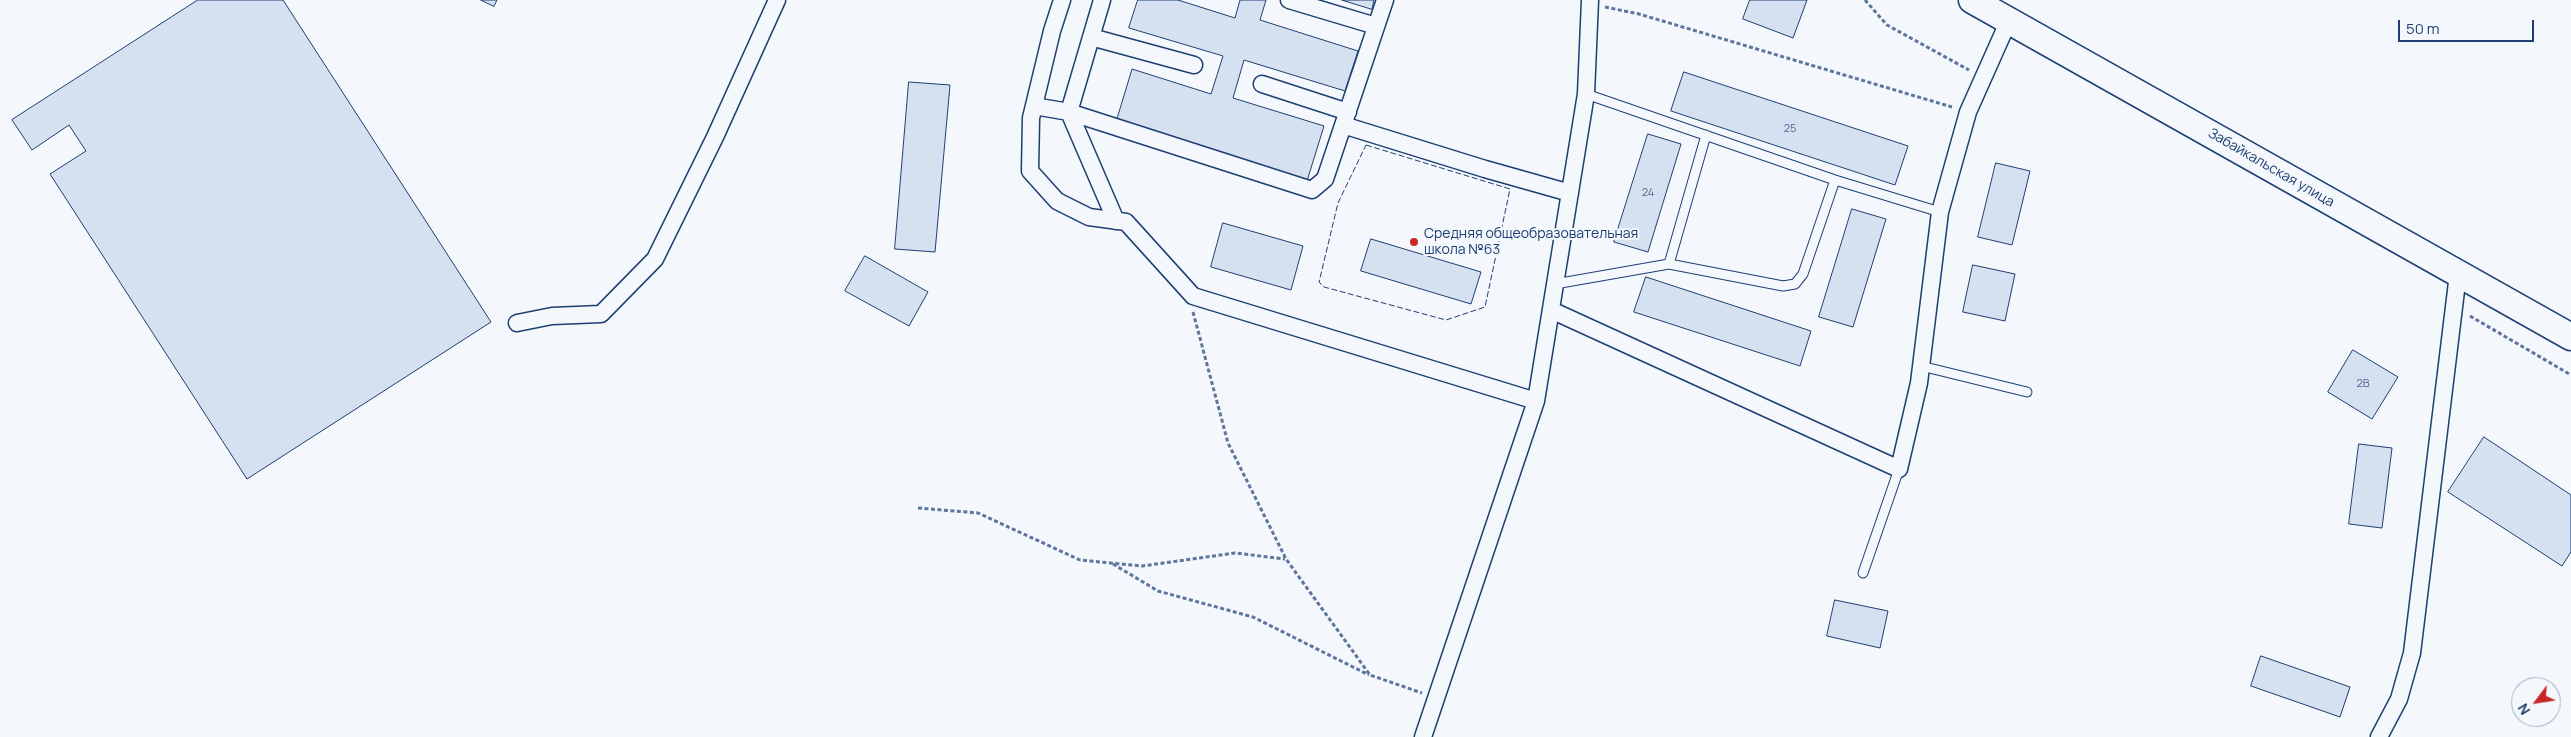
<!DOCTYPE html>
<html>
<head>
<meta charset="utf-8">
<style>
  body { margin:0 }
  #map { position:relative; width:2571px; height:737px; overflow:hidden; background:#f4f7fb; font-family:Manrope,sans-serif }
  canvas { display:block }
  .north { position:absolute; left:2511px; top:677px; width:50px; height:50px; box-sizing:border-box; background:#f4f7fb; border:1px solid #9eadc5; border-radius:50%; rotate:239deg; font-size:14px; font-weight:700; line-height:20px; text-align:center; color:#1d3f73 }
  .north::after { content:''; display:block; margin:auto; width:18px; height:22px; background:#c62828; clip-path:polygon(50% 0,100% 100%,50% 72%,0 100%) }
  .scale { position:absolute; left:2398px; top:20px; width:136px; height:22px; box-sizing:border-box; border:2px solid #1d3f73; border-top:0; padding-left:6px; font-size:15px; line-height:18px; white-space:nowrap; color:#1d3f73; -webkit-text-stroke:4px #f4f7fb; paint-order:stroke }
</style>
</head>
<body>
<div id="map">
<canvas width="2571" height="737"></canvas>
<div class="north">N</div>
<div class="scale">50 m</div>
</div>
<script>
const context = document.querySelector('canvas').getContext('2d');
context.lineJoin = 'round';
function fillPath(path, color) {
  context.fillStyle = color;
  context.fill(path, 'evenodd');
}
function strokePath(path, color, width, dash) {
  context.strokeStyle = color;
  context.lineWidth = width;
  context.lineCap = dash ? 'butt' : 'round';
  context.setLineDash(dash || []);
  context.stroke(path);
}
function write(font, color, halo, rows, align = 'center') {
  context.font = font + ' Manrope,sans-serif';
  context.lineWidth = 4;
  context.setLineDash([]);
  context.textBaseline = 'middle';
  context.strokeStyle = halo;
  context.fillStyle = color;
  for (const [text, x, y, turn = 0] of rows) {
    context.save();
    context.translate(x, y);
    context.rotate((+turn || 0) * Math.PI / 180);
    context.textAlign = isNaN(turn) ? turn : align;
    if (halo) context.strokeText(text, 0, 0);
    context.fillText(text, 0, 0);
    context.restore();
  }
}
const building = new Path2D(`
  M198,0H283L491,322L247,479L50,174L86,151L69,125L32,150L12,120Z
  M481,0H497L494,6Z
  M1138,0H1178L1235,18L1240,0H1266L1260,20L1358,51L1345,91L1244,60L1233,98L1324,126L1307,181L1116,122L1132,69L1211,94L1223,56L1129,28Z
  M1342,0H1374L1372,9Z
  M1750,0H1807L1793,38L1743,19Z
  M1684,72L1908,146L1895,185L1671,111Z
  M909,82L950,85L935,252L895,249Z
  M1648,134L1681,144L1648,252L1614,242Z
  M1996,163L2030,171L2012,245L1978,237Z
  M1852,209L1886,219L1853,327L1819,317Z
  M1223,223L1303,246L1291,290L1211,267Z
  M1371,239L1481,272L1471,304L1361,271Z
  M865,256L928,292L909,326L845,291Z
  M1973,265L2015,274L2005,321L1963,312Z
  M1646,277L1811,331L1800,366L1634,312Z
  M2353,350L2398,377L2372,419L2328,392Z
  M2484,437L2571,495V552L2562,566L2448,492Z
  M2359,444L2392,448L2382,528L2349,524Z
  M1835,600L1888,611L1880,648L1827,636Z
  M2261,656L2350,687L2340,717L2251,686Z`);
fillPath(building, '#d5e0f0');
strokePath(building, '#1d3f73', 1);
const service = new Path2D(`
  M1586,94L1835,180
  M1669,264L1706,135
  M1555,284L1669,264L1783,286L1795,284L1803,274L1835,180L1940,212
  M1921,366L2027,392
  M1863,573L1899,469`);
const minor = new Path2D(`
  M1062,0L1052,31L1031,118L1030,171L1057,201L1089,217L1126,222L1193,296L1536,401
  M1102,0L1069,112L1116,221
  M1289,0L1376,26
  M1091,37L1194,65
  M1262,84L1348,112
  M1034,106L1069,112L1312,190L1325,179L1385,0
  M1343,125L1485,169L1570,193
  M1551,310L1899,469L1919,383L1940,212L1968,112L2009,20
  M517,323L552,316L601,314L655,259L715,137L777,0
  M1423,737L1536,401L1586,94L1590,0
  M2379,737L2399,699L2412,653L2458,274`);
const primary = new Path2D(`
  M1972,0L2571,337`);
strokePath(service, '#1d3f73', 11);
strokePath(minor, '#1d3f73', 19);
strokePath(primary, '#1d3f73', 29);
strokePath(new Path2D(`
  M1865,0L1887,25L1969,70
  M1605,7L1639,14L1952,107
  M1193,312L1228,443L1286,559L1370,675L1422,693
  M2470,316L2571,375
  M918,508L978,513L1080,560L1142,566L1235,553L1285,559
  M1113,564L1158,591L1253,617L1369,675`), '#5e769c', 3, [4, 2.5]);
strokePath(service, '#f4f7fb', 9);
strokePath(minor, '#f4f7fb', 16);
strokePath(primary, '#f4f7fb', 26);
strokePath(new Path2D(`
  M1366,145L1510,189L1485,307L1446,320L1324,287L1319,282L1338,203Z`), '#1d3f73', 1, [6, 2.5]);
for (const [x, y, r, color] of [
  [1414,242,5,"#c62828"]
]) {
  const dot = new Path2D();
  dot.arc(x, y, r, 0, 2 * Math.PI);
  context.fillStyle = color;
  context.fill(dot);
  strokePath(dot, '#f4f7fb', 2);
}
write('11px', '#4b6792', null, [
  ["25",1790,129],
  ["24",1648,193],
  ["2В",2363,384]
]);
write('14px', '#1d3f73', '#f4f7fb', [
  ["Забайкальская улица",2271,168,30]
]);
write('14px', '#1d3f73', '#f4f7fb', [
  ["Средняя общеобразовательная",1424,234],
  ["школа №63",1424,250]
], 'left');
</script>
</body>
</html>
